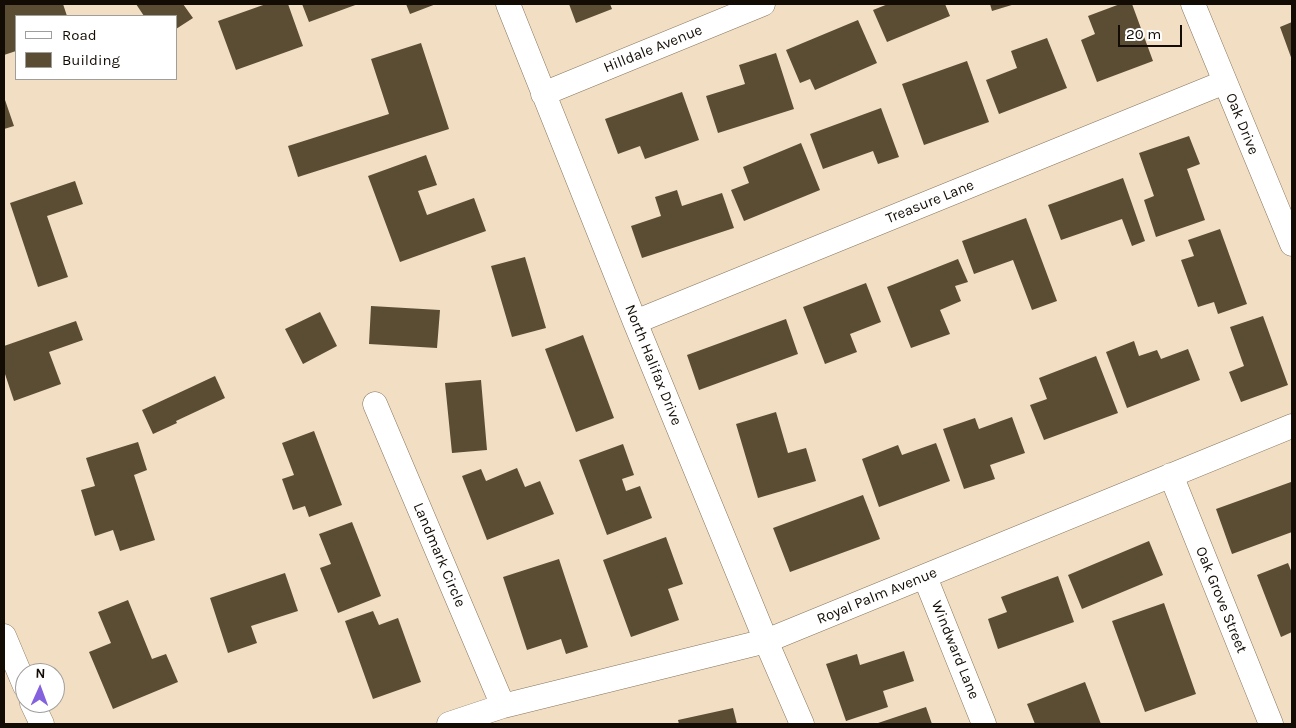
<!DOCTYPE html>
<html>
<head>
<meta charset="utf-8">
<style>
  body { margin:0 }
  #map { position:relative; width:1296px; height:728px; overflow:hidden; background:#f1dec3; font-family:Karla,sans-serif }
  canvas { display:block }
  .frame { position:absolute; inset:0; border:5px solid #120c04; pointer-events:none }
  .legend { position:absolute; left:15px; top:15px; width:162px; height:65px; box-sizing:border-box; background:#fff; border:1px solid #a09e9b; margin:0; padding:6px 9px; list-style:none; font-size:15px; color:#120c04 }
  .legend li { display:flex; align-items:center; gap:10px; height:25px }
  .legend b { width:25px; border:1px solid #a09e9b }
  .north { position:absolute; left:15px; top:663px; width:50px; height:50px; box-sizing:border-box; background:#fff; border:1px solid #a09e9b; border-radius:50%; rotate:2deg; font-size:14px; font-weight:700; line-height:20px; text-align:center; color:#120c04 }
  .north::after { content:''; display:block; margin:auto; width:18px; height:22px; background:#8562dd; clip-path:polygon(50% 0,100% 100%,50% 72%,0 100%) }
  .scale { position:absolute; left:1118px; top:25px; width:64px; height:22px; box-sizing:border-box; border:2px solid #120c04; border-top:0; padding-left:6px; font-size:15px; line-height:18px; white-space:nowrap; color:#120c04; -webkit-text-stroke:4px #fff; paint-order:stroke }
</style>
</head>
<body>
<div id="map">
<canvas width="1296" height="728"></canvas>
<div class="frame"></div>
<ul class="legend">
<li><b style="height:6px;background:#fff"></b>Road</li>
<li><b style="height:14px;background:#5b4c34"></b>Building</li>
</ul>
<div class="north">N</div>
<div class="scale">20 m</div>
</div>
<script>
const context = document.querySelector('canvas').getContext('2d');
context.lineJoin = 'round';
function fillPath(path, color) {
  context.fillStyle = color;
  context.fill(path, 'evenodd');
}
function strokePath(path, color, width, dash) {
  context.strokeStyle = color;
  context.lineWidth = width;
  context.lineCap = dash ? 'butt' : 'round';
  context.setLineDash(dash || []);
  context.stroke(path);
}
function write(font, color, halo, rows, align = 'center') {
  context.font = font + ' Karla,sans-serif';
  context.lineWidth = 5;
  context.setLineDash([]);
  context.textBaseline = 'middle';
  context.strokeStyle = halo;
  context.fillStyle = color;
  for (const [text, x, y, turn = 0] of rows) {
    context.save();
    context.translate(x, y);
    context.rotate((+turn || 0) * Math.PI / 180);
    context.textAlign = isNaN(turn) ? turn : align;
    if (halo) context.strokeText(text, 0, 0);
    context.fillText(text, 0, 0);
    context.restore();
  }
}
fillPath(new Path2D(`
  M4,4H63L67,16H16V51L4,55Z
  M136,4H183L193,18L176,29V16H144Z
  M266,4H288L303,46L236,70L218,21Z
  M302,4H358L309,22Z
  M406,4H436L410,14Z
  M569,4H610L612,9L576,23Z
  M888,4H945L950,16L887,42L873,10Z
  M990,4H1015L992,11Z
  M1120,4H1132L1153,61L1097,82L1081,40L1095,34L1088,16Z
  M858,20L877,63L815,90L810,79L800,83L786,50Z
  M1292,22V60L1280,27Z
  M1047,38L1067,88L999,114L986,80L1017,68L1011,51Z
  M421,43L449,129L298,177L288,146L389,114L371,59Z
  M776,53L794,109L718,133L706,96L745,84L739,65Z
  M967,61L989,122L924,145L902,84Z
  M682,92L699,140L645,159L640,146L618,154L605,119Z
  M4,100H5L14,126L4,129Z
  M881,108L899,157L878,164L873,151L823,169L810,134Z
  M1189,136L1200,164L1187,169L1205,220L1156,237L1144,200L1154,196L1139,153Z
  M801,143L820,190L744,221L731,190L749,183L743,167Z
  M426,155L437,185L418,191L427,215L474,198L486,231L400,262L368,176Z
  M1123,178L1145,241L1132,246L1122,219L1061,240L1048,205Z
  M75,181L83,204L47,216L68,277L38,287L10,203Z
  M677,190L682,206L722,193L734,228L642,258L631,226L661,216L655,197Z
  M1026,218L1057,301L1032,310L1013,260L974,274L962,241Z
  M1220,229L1247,304L1218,314L1214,302L1198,307L1181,260L1194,256L1188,240Z
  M525,257L546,328L512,337L491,266Z
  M958,259L968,282L955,286L961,301L940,310L950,334L911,348L887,287Z
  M866,283L881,322L850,334L857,352L825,364L803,307Z
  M371,306L440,310L437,348L369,344Z
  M320,312L337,346L303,364L285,329Z
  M1263,316L1288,385L1241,402L1229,372L1244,366L1230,327Z
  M786,319L798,354L699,390L687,355Z
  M76,321L83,340L49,352L61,384L14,401L4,371V346Z
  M583,335L614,418L576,432L545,349Z
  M1134,341L1139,356L1157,350L1161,359L1188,349L1200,380L1127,408L1106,352Z
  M1096,356L1118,413L1044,440L1030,405L1047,399L1039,378Z
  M215,376L225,398L176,421L177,423L153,434L142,410Z
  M481,380L487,450L452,453L445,383Z
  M776,412L788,453L806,448L816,481L758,498L736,424Z
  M1012,417L1025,453L990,465L995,479L964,489L943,429L975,418L979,429Z
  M314,431L342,505L309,517L305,506L293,510L282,479L294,475L282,443Z
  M138,442L147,470L134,475L155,540L120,551L113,530L95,536L81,490L95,486L86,458Z
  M936,443L950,481L879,507L862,459L898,445L902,455Z
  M623,444L634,475L622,479L626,491L640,486L652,518L607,535L579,460Z
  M517,468L525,487L540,481L554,514L487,540L462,476L481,469L486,481Z
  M1291,482L1292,486V532L1232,554L1216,509Z
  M863,495L880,539L790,572L773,528Z
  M352,522L381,596L338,613L320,568L331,564L319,534Z
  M666,537L683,584L668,589L679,620L631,637L603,560Z
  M1149,541L1163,575L1082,609L1068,575Z
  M559,559L588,647L566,654L561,639L527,650L503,577Z
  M1288,563L1292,573V632L1281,637L1257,575Z
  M285,573L298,611L251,626L257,643L228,653L210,598Z
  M1058,576L1074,622L998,649L988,619L1007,612L1001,597Z
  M128,600L152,659L166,654L178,682L113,709L89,652L111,643L98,612Z
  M1164,603L1196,694L1145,712L1112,621Z
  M373,611L379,625L398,618L421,682L373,699L345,621Z
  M904,651L914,681L883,691L888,707L846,721L826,664L857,654L860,665Z
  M1085,682L1101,724H1035L1027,704Z
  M926,707L932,724H875Z
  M733,708L737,724H679L678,720Z`), '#5b4c34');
const minor = new Path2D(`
  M508,4L635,322L766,641L802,724
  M1193,4L1292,244
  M543,94L763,4
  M635,322L1225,82
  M375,404L503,706
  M1171,475L1271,724
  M925,577L984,724
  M4,636L25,686
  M32,703L42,724
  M449,724L503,706L766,641L1292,426`);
strokePath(minor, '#86755c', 25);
strokePath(minor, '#fff', 24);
write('15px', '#120c04', '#fff', [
  ["Hilldale Avenue",653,49,-22],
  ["Oak Drive",1242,124,68],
  ["Treasure Lane",930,202,-22],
  ["North Halifax Drive",653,365,68],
  ["Landmark Circle",439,555,67],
  ["Royal Palm Avenue",877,596,-22],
  ["Oak Grove Street",1221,600,68],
  ["Windward Lane",955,650,68]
]);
</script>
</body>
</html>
